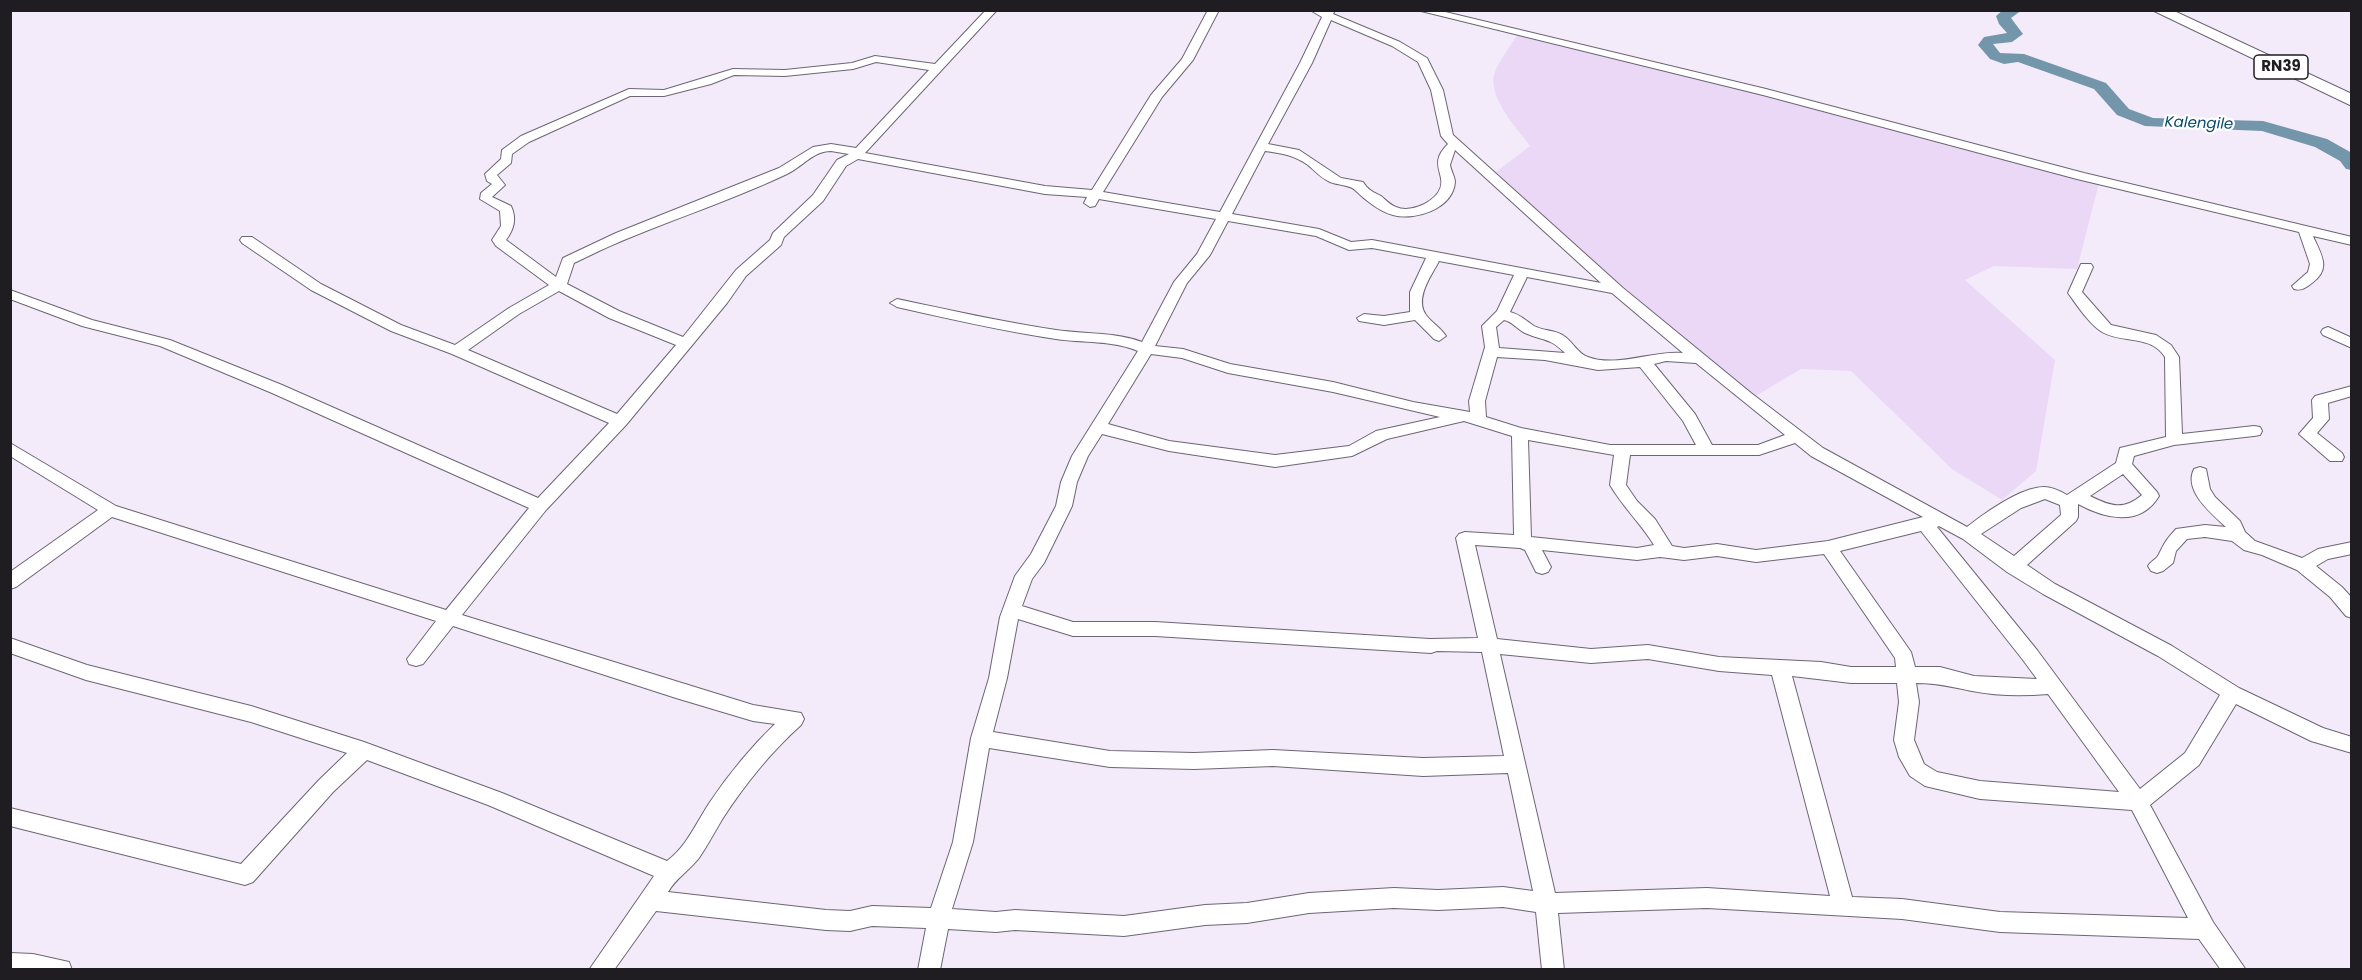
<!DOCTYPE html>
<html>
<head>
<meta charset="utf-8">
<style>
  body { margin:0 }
  #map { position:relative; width:2362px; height:980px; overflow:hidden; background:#f4ebfa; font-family:Poppins,sans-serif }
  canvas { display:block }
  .frame { position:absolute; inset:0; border:12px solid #201d22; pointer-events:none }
</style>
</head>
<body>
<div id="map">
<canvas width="2362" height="980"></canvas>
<div class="frame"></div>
</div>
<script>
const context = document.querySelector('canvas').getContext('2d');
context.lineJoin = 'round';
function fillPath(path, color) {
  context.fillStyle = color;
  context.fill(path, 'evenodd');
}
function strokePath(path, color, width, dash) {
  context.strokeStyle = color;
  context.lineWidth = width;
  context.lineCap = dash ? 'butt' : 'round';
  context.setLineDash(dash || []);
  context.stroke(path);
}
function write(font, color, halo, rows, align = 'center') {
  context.font = font + ' Poppins,sans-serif';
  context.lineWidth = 4.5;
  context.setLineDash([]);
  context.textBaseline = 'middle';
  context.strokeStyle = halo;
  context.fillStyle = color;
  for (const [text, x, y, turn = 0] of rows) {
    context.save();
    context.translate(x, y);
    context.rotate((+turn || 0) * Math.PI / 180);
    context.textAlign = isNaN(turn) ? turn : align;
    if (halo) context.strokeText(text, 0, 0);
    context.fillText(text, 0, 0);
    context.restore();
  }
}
fillPath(new Path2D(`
  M1517,35L1767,94L2099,183L2077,269L1994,266L1965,280L2055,360L2036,471L2002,500L1952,469L1851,371L1801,369L1754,397L1586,255L1496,172L1530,146C1517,128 1486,96 1495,72C1500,59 1510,47 1517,35Z`), '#ead8f6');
fillPath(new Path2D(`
  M2003,10H2022L2011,18L2023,34L2012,42L1993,44L2000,53L2024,54L2106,83L2129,109L2153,118L2263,121L2327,139L2352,153V170L2346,169L2340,161L2315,147L2262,131L2145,126L2117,115L2094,89L2018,62L2004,64L1990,59L1978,45L1984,37L2007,33L1999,24L1996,16Z`), '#7496ab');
const minor = new Path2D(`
  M986,10H997L865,153L1045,186L1092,190L1151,95L1182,59L1208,10H1219L1193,60L1162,97L1103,192L1220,212L1300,63L1322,17L1310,10H1335L1333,14L1400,42L1427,58L1443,90L1453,135L1623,288L1751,393L1823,448L1967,527C1985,513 2021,487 2044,487C2052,487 2060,491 2067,495L2116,463L2120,448L2166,437L2165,357C2150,334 2123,344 2102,332C2089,324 2077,305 2068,293L2081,264H2091L2093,267L2082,292L2111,325L2156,335L2171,345L2179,357L2182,434L2254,426L2260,427L2262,431L2260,435L2254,436L2174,445L2134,456L2132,464L2157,492L2159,496C2140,528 2104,518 2078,504V517L2076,521L2027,565L2055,584L2172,646L2239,688L2323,728L2352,737V753L2311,741L2236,704L2199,765L2150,805L2213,922L2246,970H2221L2199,939L2000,932L1902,919L1707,908L1558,913L1564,970H1542L1536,912L1503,907L1438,910L1394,908L1309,913L1247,923L1205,925L1124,936L1015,930L996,932L948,929L940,970H918L926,928L872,926L850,931L826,930L656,911L614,970H589L654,876L488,805L367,760L333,792L253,882L245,885L10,826V808L241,864L319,780L347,753L251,722L86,680L10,653V638L87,665L251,706L364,742L502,793L667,861C687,846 696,823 710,802C729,774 751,747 775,724L753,721L676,698L453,626L423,664L416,666L409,664L407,659L436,621L112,517L16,587L10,589V572L98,510L10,456V443L116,506L446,610L529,508L272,393L160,346L82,326L10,299V290L92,320L170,340L282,385L538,498L609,423L452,354L391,331L311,290L242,243L240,240L242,237H252L321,284L401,325L455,345L509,308L549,285L496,246L492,240L501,226L500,211L480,199L481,193L492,184L487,181L485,174L501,159L502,150L521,136L629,89L664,90L733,69L785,70L852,63L875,56L935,64ZM1331,20L1392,46L1418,62L1431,90L1441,136L1448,144C1425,166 1451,176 1437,194C1429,204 1409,213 1396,207C1390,205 1386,200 1381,196C1373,192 1368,190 1363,182L1341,178L1299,150L1268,144L1312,63ZM876,62L929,70L856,148L831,144L813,147L779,168L616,233L563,258L556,277L506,240C514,229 517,219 511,206L492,197L505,185L497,175L511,163L512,154L529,142L630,96H664L711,84L734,75L785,76L853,69ZM1455,150L1601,283L1372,240L1351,242L1319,229L1232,214L1265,151C1281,153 1294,155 1308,165C1315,171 1321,178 1330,182C1337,185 1350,185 1355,190C1364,199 1380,212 1393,215C1415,221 1453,209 1455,182C1455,177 1451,171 1450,165ZM831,151L849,154L837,160L813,195L773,233L770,240L736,270L683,337L619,311L567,284L574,263L599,251C660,223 726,203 787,174C802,167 813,151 831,151ZM858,159L1045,194L1087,197L1084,203L1090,207L1095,206L1099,199L1216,219L1197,254L1174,282L1142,342C1115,332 1084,334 1056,330C1002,322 950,310 897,299L890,303L897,307C950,319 1002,331 1056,339C1083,343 1112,340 1138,351L1072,456L1061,482L1056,506L1031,554L1015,576L1000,617L989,678L971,738L953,842L931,908L872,906L850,911L826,910L668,892C676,878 689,871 699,858C708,845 715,831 723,818C745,784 771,752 801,725L804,719L801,713L753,705L462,615L546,510L626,425L727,303L746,276L781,245L784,237L823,201L846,166ZM1228,221L1316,236L1349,250L1372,248L1426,258L1410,292V312L1384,316L1364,314L1357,318L1359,321L1384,325L1415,320L1434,339L1439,341L1446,336C1441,328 1432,323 1426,315C1414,298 1432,275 1439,261L1514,275L1497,311L1482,326L1485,347L1469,401L1470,412L1413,402L1333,382L1230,364L1183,349L1155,346L1187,283L1210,255ZM1527,277L1612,293L1683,353C1654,350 1616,368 1588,357C1578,354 1573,342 1564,336C1556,330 1543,331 1534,326C1525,320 1521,315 1510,312ZM559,291L609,318L676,345L617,414L468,350L519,314ZM1504,320C1513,322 1517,329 1525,333C1543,341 1549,337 1565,353L1499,348L1496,327ZM1151,354L1182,358L1228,373L1333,392L1440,417L1376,431L1349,446L1275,455L1169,441L1108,424ZM1497,357L1545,360L1598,370L1640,367L1683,421L1696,445H1610L1521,428L1486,417L1485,401ZM1666,361L1696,363L1785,435L1758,445H1712L1695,414L1654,364ZM1464,421L1512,436L1514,535L1465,532L1459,534L1456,538L1478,638L1430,639L1155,622H1073L1022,606L1032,579L1044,563L1072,506L1077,482L1088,456L1102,434L1169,451L1275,467L1352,456L1387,439ZM1528,440L1614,455L1610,485C1623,507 1641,524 1654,545L1637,548L1531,537ZM1795,443L1811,456L1923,517L1828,541L1756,550L1717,544L1684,548L1672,546L1655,519L1637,501L1626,485L1630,455H1759ZM2123,474L2142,495C2123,511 2110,506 2090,496ZM2045,499L2060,505L2061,515L2014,556L1981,534L2021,508ZM1939,526L1963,539L2007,572L2043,594L2158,656L2220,695L2185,753L2140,789L2037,650L1937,527ZM1921,531L2023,660L2037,679L1974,676L1940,667H1915L1911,652L1840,551ZM1475,545L1520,548L1525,550L1536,572L1542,574L1548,572L1551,567L1542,550L1637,560L1660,557L1684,560L1717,556L1756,562L1824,554L1895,658L1896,667H1851L1821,662L1719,657L1648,645L1591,649L1497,639ZM1018,619L1073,636H1155L1431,653L1437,651L1482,652L1504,756L1423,758L1273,750L1194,753L1110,751L993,732L1007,678ZM1500,654L1591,663L1648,659L1719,671L1772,675L1830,896L1707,888L1555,893ZM1792,676L1851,683H1897L1899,702L1894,740L1899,757L1910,776L1925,786L1980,799L2132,810L2188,918L2000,912L1902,899L1852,897ZM1916,683C1939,683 1951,687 1972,691C1997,696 2023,696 2048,694L2119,792L1980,781L1937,772L1924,764L1914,740L1919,702ZM989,748L1110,767L1194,769L1273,766L1423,776L1508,773L1533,891L1503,887L1438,890L1394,888L1309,893L1247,903L1205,905L1124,916L1015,910L996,912L952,909L973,842Z
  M1417,10H1437L1766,89L2084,173L2352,237V245L2313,236C2321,255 2332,268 2312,283C2305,288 2302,291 2294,289L2292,286L2308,272L2310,264L2299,232L2077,179L1763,95Z
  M2328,327L2352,338V348L2323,335L2321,332L2323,329Z
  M2352,386V396L2328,403L2329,419L2317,433L2342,453L2344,457L2342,461H2330L2299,434L2313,418L2312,400L2315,396Z
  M2200,467L2206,469L2210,489L2215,497L2240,521L2245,532L2255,541L2302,558L2318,549L2352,542V554L2328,559L2316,566L2342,587L2352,598V618L2346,616L2330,597L2297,570L2262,555L2244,550L2232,541L2205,537L2187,539L2176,551L2173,563L2163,571L2157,573L2151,571L2148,566C2151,561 2157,559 2159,554C2165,542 2166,540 2176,529L2205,525L2226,527C2212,514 2183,491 2194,469Z
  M10,953L33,954L69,962L72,970H10Z`);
const highway = new Path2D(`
  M2152,10H2172L2352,94V106Z`);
strokePath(minor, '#6d6573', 2);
strokePath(highway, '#6d6573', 2);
fillPath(minor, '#fff');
fillPath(highway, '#fff');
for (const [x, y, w] of [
  [2281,67,54]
]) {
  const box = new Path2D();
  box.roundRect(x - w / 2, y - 12, w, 24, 4.5);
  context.fillStyle = '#fff';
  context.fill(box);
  strokePath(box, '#201d22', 1.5);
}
write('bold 15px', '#201d22', null, [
  ["RN39",2281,67]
]);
write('italic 15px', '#074a69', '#fff', [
  ["Kalengile",2199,124,2]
]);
</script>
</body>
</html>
